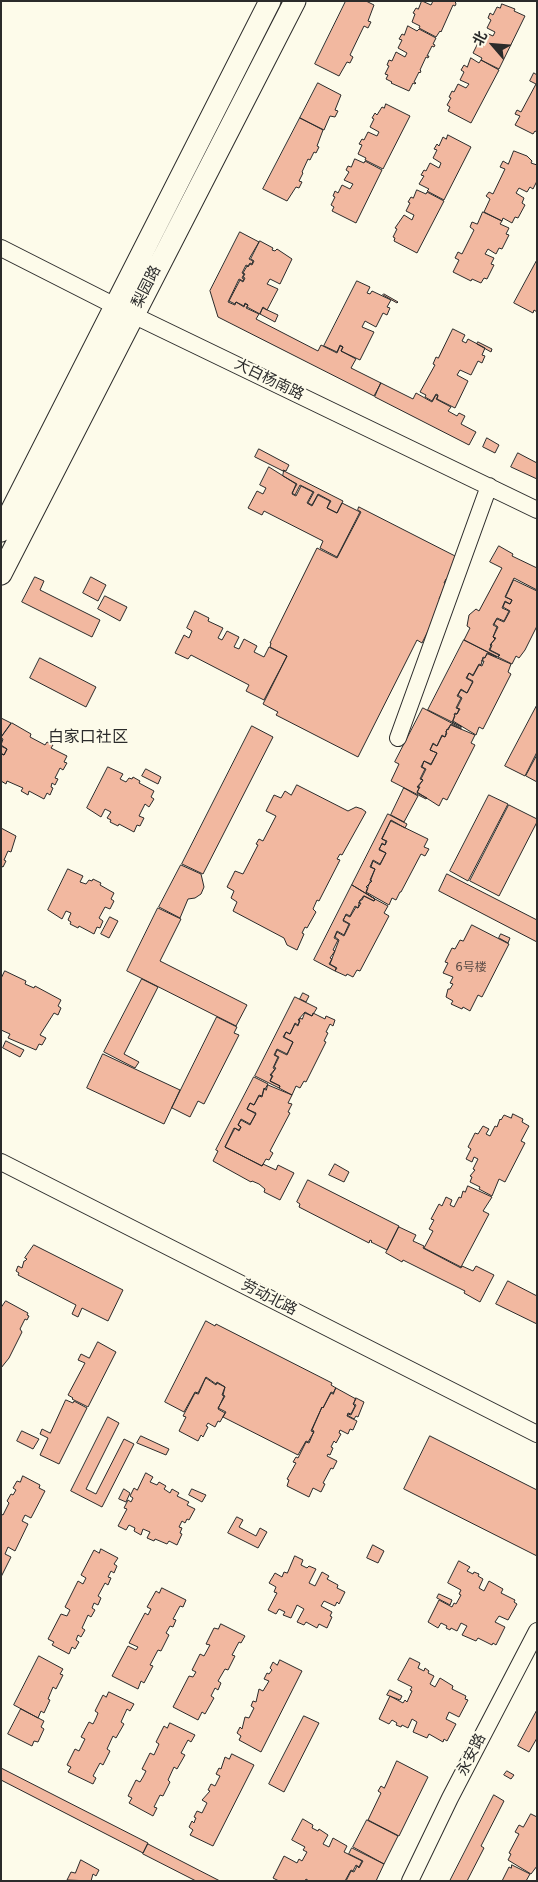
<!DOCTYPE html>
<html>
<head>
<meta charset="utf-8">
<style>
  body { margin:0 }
  #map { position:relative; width:538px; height:1882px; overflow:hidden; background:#fdfbea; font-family:"DejaVu Sans","Noto Sans SC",sans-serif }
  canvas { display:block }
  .frame { position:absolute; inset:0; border:2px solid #2b2b2b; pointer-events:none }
  .north { position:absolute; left:468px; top:20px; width:50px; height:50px; -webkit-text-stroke:4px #fdfbea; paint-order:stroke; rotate:297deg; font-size:14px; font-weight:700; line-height:20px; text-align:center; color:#2b2b2b }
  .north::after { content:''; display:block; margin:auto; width:18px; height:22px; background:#2b2b2b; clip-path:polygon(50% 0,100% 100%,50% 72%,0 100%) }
</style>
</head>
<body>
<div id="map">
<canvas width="538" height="1882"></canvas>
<div class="frame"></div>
<div class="north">北</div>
</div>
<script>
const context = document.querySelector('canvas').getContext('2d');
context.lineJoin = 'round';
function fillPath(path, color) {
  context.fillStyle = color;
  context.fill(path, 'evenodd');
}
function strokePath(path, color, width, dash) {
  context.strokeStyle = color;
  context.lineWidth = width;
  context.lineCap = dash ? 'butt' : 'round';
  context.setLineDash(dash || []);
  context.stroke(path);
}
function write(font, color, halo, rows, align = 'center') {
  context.font = font + ' "DejaVu Sans","Noto Sans SC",sans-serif';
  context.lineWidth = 4;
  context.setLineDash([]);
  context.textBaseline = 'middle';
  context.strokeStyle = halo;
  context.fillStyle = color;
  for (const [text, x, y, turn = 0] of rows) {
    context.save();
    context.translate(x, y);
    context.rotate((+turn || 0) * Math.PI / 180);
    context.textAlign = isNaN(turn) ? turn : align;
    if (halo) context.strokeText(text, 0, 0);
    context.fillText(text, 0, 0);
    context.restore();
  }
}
const building = new Path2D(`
  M346,1H366L374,5L368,21L371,22L368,28L364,26L350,55L353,57L350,63L347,62L339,76L315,64Z
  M422,1L431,5L433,1H455L456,4L455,6L453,5L441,32L440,31L436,37L419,28L420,26L412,22L415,14L413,13L416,8L418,9Z
  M502,4L515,9L514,11L525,16L499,69L481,60L482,58L473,53L477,45L475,44L478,39L480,40L484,32L493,36L495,32L487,28L491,20L488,18L490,13L493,15L497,7L500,8Z
  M408,26L417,31L419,29L436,38L433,44L435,45L434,47L432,46L427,56H429L428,58L426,57L420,70L421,71L420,73L419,72L414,82L416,83L415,84L413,83L409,91L391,83L392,82L386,79L388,75L385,74L389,66L387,65L389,60L392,61L396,52L405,57L407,53L398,48L402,40L399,39L402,34L404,35Z
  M471,58L479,63L481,60L499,70L471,123L448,111L450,107L447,105L451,98L449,97L452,91L454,92L458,84L466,88L469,84L460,80L464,72L461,70L464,65L467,67Z
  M534,73L537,75V132L535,131L533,134L515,125L520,116L515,114L517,110L521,112L536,84L530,81Z
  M318,83L341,95L335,110L338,111L335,117L330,116L324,130L300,118Z
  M386,104L410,116L383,169L365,160L366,158L358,154L362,145L359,144L362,139L364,140L368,132L377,136L379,132L370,127L374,119L372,118L375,113L377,115L382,107L384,108Z
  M300,118L323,130L317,146L319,147L316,153L314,152L310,160L308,159L302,172L303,173L299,181L302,182L299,188L296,187L287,201L263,189Z
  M448,135L471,147L444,200L427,191L429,189L419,184L424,176L421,175L424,170L426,171L430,163L439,168L441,163L433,158L437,150L434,149L437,144L439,146L443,137L446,139Z
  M514,151L527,156L532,161L531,163L537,165V181L533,189L530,187L527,192L519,188L516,193L524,198L522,203L525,205L518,218L515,217L512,223L503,218L502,221L484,212L490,199L486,196L489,192L493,194L505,169L500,167L503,161L508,164Z
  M355,159L364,163L365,161L382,170L356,223L332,211L334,207L331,205L335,197L333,196L335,191L338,193L342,185L350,189L353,184L344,180L349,172L346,170L348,166L351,167Z
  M417,190L426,194L427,192L444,201L417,253L394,241L395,238L393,237L397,229L395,228L404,215L412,220L414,215L406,211L410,203L408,202L411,197L413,198Z
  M483,212L502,221L500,224L509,228L506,234L509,235L502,249L499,248L496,254L488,249L485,254L494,258L491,264L494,265L487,279L484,278L481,283L472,279L471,281L453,272L459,260L455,258L458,252L462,254L474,230L470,227L472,222L477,224Z
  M240,232L259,242L249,259L253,261L252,264L250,263L248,266L246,265L242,273L244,274L242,278L244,279L243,281L239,279L228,302L235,305L236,302L244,307L245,304L248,305L246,308L259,314L256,319L318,351L321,345L337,353L340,346L343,347L341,351L356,359L351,368L381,383L374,396L218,317L210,291Z
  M260,241L273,248L272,250L275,251L277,249L292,259L280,284L270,279L267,284L278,289L267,310L263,307L260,314L247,307L248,305L245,303L244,306L236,302L235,304L229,301L240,280L243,282L245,278L243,277L245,274L243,273L247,266L248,267L250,264L252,265L254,261L251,259Z
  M537,260V312L534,310L533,313L514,303Z
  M357,281L370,287L367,293L370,294L372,291L391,300L387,307L390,308L387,315L383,313L376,327L365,321L362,327L374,332L360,360L341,351L343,347L340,345L337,352L324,346Z
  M384,294L398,302L397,303L383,295Z
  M263,308L278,315L275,322L260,314Z
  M453,329L465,335L462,341L466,343L468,339L485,348L482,355L485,356L482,363L478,361L471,375L460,370L457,375L468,381L455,408L437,399L438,395L436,394L432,401L425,397L426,395L420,392L435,365L433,364L436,357L438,358Z
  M478,342L492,349L491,352L477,344Z
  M381,383L413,399L416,393L432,402L436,395L438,396L436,399L451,407L448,411L457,416L459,413L465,416L461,424L476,432L469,445L375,397Z
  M487,438L499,445L495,453L483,447Z
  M259,449L289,465L286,471L283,470V471L255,457Z
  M518,453L537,463V479L511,467Z
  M269,467L296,484L292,494L296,496L301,486L313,492L307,503L312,506L318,495L330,501L327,508L337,513L342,503L360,512L337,557L320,548L323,541L264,511L262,515L248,508L257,491L263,494L266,488L260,485Z
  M284,471L343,501L337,513L327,508L331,501L318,494L312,505L308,503L314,492L300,485L295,495L292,493L297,484L283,476Z
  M359,507L459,558L448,580L446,579L444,583L446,584L439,599L443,601L422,643L417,640L358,757L276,715L278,712L263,704L287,656L270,647L271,643H270L317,548L337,558L361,512L358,510Z
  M499,546L513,554L512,556L537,568V590L514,578L505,597L512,600L510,604L505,601L502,608L509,611L504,621L497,618L493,625L497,627L493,637L495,639L490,645L491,646L489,650L499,655L498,657L464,640L470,628L467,626L469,615L476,609L479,611L502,568L490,562Z
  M35,577L44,581L40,590L100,620L92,637L22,602Z
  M91,577L106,585L98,601L83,593Z
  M514,580L537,591V626L525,650L519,658L516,656L512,664L498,657L500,655L490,650L492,645L491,644L496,638L493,637L498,627L494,624L497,619L504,622L510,611L503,607L505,602L510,604L512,600L506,597Z
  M105,596L127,607L120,621L98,609Z
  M195,611L209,618L208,621L223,628L218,638L222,640L227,631L239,637L234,647L239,649L244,639L257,646L254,652L264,657L269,647L287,656L264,700L246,691L249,685L191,655L188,659L175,653L184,635L189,638L192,631L187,628Z
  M464,640L497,657L487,653L485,658L483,657L481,665L479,664L473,675L469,673L466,678L473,682L467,693L461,689L457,696L461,698L456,708L459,709L457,714L455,713L454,715L455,716L452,722L462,727L428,710Z
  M488,654L511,664L508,672L511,674L483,729L479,727L476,735L453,721L455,714H457L460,709L457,708L462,698L458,695L461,690L467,693L473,681L467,678L469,673L473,676L479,665L482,666L484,661H482Z
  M40,658L96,687L86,707L30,678Z
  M537,705V752L525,776L505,766Z
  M423,708L461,728V729L451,724L448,730L447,729L445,737L442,735L437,746L433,743L430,750L437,753L431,764L424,761L421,767L425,769L420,779L423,780L417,787L419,788L417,793L427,798L426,799L391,781L399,764L395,762Z
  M1,718L11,723L1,737Z
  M12,723L31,734L30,737L45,745L47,742L53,745L51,748L67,756L64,762L67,763L63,770L60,768L55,778L58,779L55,785L52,783L51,787L53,788L50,795L47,793L44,799L29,791L28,795L21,791L23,788L7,781L6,784L1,781V754L4,755L7,749L1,745L3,739L1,738Z
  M451,725L475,735L471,743L475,745L447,800L443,798L439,806L417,792L420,787H418L423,780L421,779L426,769L422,767L424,761L431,765L437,753L430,750L433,744L437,746L442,736L445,737L447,733L446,732Z
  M252,726L273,737L203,874L182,864Z
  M1,746L7,749L4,755L1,753Z
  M537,755V782L526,776Z
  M108,767L123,774L120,779L126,782L129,778L132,779L133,777L140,781L139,783L154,791L151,797L154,799L149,807L145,804L139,816L144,818L140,826L137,825L134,832L119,824L118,826L110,822L111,820L107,818L111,812L105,809L101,817L87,808Z
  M146,769L161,777L158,784L142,776Z
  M297,785L348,811L356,807L362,809L366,812L342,855L340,854L337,859L340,860L319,901L317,900L313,909L316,912L307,928L305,927L302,933L304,934L297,950L287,945L284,938L233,911L237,902L231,898L234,891L227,887L235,871L243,874L258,845L256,844L259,839L263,841L276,816L266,811L274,795L281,798L285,791L291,795Z
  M404,788L418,796L404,822L391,815Z
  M489,795L508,804L468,881L450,871Z
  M509,805L537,819V822L499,896L470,881Z
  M388,814L407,824L405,828L391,820L382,839L386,841L385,845L382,843L379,850L386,853L380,864L373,860L370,867L375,869L370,880L372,881L366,887L368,888L366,893L375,899L352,885Z
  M391,821L428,839L424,847L429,849L425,856L421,854L401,892H400L396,900L392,898L389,905L366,892L375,869L371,867L373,861L380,865L386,853L379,849L382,844L385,845L387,841L382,839Z
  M1,828L16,836L11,852L8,851L4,860L6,861L3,867L1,866Z
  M181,865L201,874L204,887L201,894L195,898L188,899L180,918L159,907Z
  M68,869L83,876L80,882L86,884L89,880L92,881L93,879L101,883L100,885L114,893L111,899L114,901L110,909L105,907L99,918L103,921L100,928L97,927L94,934L79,926L78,928L70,924L71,922L68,920L71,913L66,911L62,919L48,910Z
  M447,874L537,920V942L439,891Z
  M352,885L375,899L374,901L364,896L362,900H360L358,908L355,906L350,916L346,914L343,921L349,924L344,935L337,931L334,938L338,940L333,950L335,951L330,958L332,959L329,964L336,968L335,971L314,960Z
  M364,896L374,901L375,899L388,906L384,913L389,916L360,971L357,970L353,977L347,974L346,976L335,971L337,968L330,964L339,940L335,937L337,932L344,936L350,924L343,920L346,915L350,917L356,907L358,908L361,903H359Z
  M158,908L181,919L160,961L247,1005L236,1026L127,971Z
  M110,917L118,921L109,938L101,934Z
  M472,925L509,944L482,997L478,995L470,1011L463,1007L462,1009L451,1004L453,1001L446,997L448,989H450L453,984L450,983L453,977L443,973L448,963L445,962L452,948L455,949L460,940L463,941Z
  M501,934L510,938L508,943L499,938Z
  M5,971L26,981L25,984L34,988L35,986L61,1000L58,1006L61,1008L58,1015L54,1013L40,1035L46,1038L42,1045L39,1044L36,1050L8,1038L10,1034L1,1030V979Z
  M142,979L158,987L124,1054L139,1062L135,1068L104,1052Z
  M303,993L309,996L306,1002L300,999Z
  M295,997L317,1008L312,1016L305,1012L298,1020L300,1021L298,1025L295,1023L290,1034L286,1032L283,1037L293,1042L287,1054L277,1049L274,1055L278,1057L273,1068L275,1069L270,1075L272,1076L270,1081L280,1086L279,1088L255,1076Z
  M305,1013L312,1016L313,1013L325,1019L326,1016L335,1020L333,1026L330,1024L326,1032L328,1033L324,1041L326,1042L306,1082L304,1081L300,1088L296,1086L292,1095L279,1088L280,1086L270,1081L273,1076L271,1075L276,1068L274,1067L279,1057L275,1055L277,1050L287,1055L293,1042L284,1037L286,1032L290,1034L295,1024L298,1026L300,1018L302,1019Z
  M217,1017L237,1027L234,1033L239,1035L204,1104L198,1101L190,1117L172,1108Z
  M6,1041L24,1050L20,1057L3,1048Z
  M103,1054L180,1090L164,1124L87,1088Z
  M254,1077L268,1084L265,1089L264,1088L262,1096L259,1095L254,1105L250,1103L247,1109L256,1114L250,1124L241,1119L238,1125L241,1127L239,1130L234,1128L225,1147L262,1166L263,1164L276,1170L278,1165L294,1173L280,1200L264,1192L265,1189L259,1184L252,1181L251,1182L213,1161L218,1151L216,1150Z
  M268,1085L292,1095L288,1103L292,1104L288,1112L290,1113L270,1151L273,1153L269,1160L266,1159L262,1166L225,1147L235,1128L239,1131L241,1127L238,1125L241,1120L250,1125L256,1113L247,1109L250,1103L254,1105L259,1096L262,1097L264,1089L266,1090Z
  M513,1114L523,1119L522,1122L529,1126L521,1141L525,1143L505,1182L499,1179L492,1196L479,1189L480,1187L470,1182L472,1177L470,1176L475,1170L473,1169L478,1159L474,1157L472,1162L466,1159L471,1149L468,1147L475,1133L478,1134L483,1126L489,1129L486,1134L490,1136L495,1126L497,1127L500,1119L501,1120L504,1115L511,1118Z
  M335,1164L349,1172L344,1182L329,1175Z
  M308,1180L399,1226L387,1250L371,1242L372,1241L370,1240L369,1243L299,1207L300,1204L297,1202Z
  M468,1186L492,1197L483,1211L489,1214L461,1267L424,1248L433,1231L429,1229L434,1220L431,1219L439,1204L442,1206L446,1197L452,1200L450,1205L454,1207L459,1197L461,1198L463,1191L465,1192Z
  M399,1227L416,1235L413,1241L424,1246L423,1248L461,1268L462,1266L473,1271L476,1266L494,1275L480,1302L464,1293L465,1291L403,1260L402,1262L386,1253Z
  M34,1245L123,1290L108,1321L82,1308L78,1317L72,1314L76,1305L18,1275L19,1273L16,1271L18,1266L22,1268L24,1261H25L27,1259L25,1258Z
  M508,1281L537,1296V1324L496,1304Z
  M6,1301L28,1313L27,1315L29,1316L27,1320L25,1319L20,1329L22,1332L9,1358L1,1368V1308Z
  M206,1321L215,1326L216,1324L332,1383L331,1385L336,1388L333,1393L331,1392L323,1408L322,1407L311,1431L314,1432L308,1442L306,1441L298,1455L223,1417L226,1412L218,1408L225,1396L223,1395L225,1387L217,1382L216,1384L206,1377L198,1393L195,1392L184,1412L165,1402Z
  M98,1342L116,1352L88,1407L72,1399L73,1398L68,1395L85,1363L78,1360L81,1354L89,1358Z
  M206,1378L216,1385L217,1383L225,1387L222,1395L224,1396L218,1409L225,1413L220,1422L218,1421L215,1427L208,1423L206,1426L208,1427L203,1437L201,1435L198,1441L179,1431L186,1417L183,1416L195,1393L198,1394Z
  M336,1388L356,1399L353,1404L355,1406L351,1414L348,1413L347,1416L357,1421L353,1430L350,1429L348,1434L340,1430L339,1433L341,1434L336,1443L334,1441L331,1447L333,1448L330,1455L328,1454L327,1456L337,1461L333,1469L331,1468L323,1483L325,1484L321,1492L313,1488L309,1497L287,1486L289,1480L287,1479L296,1463L293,1462L296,1457L298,1458L306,1442L309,1443L314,1431L312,1430L322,1407L323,1408L331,1393L333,1394Z
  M356,1398L364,1402L358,1417L356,1416L354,1419L347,1415L348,1414L351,1415L356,1405L354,1404Z
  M66,1400L73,1403L74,1401L87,1408L59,1464L40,1455L48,1438L40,1434L42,1429L50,1433Z
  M108,1417L119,1423L86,1489L96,1494L124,1439L134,1444L102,1507L71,1491Z
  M22,1431L39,1439L33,1449L17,1441Z
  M141,1436L169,1449L166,1455L137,1443Z
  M430,1436L537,1490V1556L404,1489Z
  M146,1473L153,1477L150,1482L157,1485L159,1482L166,1486L164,1489L170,1493L172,1489L179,1493L177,1496L189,1502L187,1505L195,1509L189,1520L187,1519L185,1523L182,1521L179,1527L182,1528L180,1533L182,1534L177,1545L169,1541L167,1544L155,1539L154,1541L147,1538L150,1532L143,1529L141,1535L134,1531L135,1528L129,1525L126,1530L118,1526L127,1509L124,1508L128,1500L131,1502L133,1498L130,1496L134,1488L137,1490Z
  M23,1476L40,1485L39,1488L45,1491L31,1518L25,1515L22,1521L28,1524L15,1551L8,1547L5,1554L11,1557L1,1577V1514L3,1515L9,1503L7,1501L11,1494L13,1495L16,1490L13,1488L17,1481L20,1482Z
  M124,1489L130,1493L126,1502L119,1499Z
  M192,1489L206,1495L202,1502L189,1495Z
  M237,1517L243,1520L239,1527L256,1536L260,1528L267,1532L258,1548L228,1533Z
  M373,1545L384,1551L378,1563L367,1558Z
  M101,1549L118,1558L114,1564L117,1566L114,1573L111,1571L108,1577L111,1578L108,1585L105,1583L98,1596L101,1598L98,1605L94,1603L92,1608L95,1610L91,1617L88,1615L82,1628L85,1630L81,1637L78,1635L76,1640L79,1642L75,1649L72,1647L69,1654L52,1645L54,1642L48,1639L61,1614L67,1616L70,1610L65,1607L78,1581L83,1584L86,1578L81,1575L94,1550L99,1553Z
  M295,1556L303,1560L301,1565L307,1568L309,1566L316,1569L309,1583L315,1586L322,1572L329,1576L327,1579L338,1585L337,1588L345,1592L339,1604L337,1602L335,1606L324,1601L321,1606L332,1612L330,1616L332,1617L327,1628L319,1624L317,1628L306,1622L304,1625L297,1622L304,1609L297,1605L291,1618L283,1615L285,1612L279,1609L276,1614L268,1610L277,1593L274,1592L276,1587L269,1583L275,1573L282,1577L284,1572L287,1573Z
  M459,1561L470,1567L467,1571L473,1574L474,1572L479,1574L478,1576L483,1579L479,1588L484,1591L489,1581L503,1589L501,1593L515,1600L514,1602L517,1604L508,1620L499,1616L495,1622L505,1627L496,1645L493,1643L492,1645L478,1638L476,1641L462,1635L467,1626L461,1623L457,1631L451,1628L450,1630L446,1628L447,1626L441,1623L438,1628L428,1622L439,1600L452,1607L454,1603L456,1604L461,1595L459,1594L461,1590L448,1583Z
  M162,1588L186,1600L183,1607L180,1606L173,1619L176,1620L173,1627L170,1626L166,1633L169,1635L161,1651L158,1650L150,1665L153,1666L144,1683L141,1681L138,1689L112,1676L128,1646L136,1650L138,1647L129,1643L145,1613L148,1615L151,1609L147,1607L156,1591L159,1593Z
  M439,1594L452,1600L450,1605L437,1598Z
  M221,1624L245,1636L241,1643L239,1642L232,1655L235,1656L228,1670L225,1669L218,1681L221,1683L218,1690L215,1688L211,1696L214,1698L205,1714L202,1712L198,1720L173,1707L189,1676L193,1677L196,1672L192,1670L200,1654L204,1656L210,1645L206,1644L214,1628L218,1629Z
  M39,1656L63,1669L60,1674L63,1675L56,1689L53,1687L48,1699L50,1700L44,1713L41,1711L38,1718L14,1705Z
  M410,1658L420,1663L418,1668L424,1671L425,1668L429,1671L428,1673L434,1676L430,1684L435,1687L440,1678L453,1686L452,1689L466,1696L465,1699L468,1700L459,1717L449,1712L446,1719L456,1724L447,1741L444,1739L443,1742L429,1734L427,1738L413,1732L417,1722L412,1719L408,1728L402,1725L401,1727L396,1725L397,1723L392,1720L389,1724L379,1719L390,1696L403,1703L405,1700L407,1702L412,1691L410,1690L412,1687L398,1680Z
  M280,1660L302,1671L261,1752L239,1740L241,1736L237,1733L240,1727L242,1729L245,1717L249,1718L254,1708L251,1706L253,1701L256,1702L259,1689L263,1691L269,1681L264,1679L267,1673L269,1674L272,1670L270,1668L273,1662L277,1665Z
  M390,1690L402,1696L400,1700L387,1695Z
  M109,1692L134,1704L130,1711L127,1709L121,1722L124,1724L116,1738L113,1736L107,1749L110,1751L103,1765L100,1763L93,1776L96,1778L93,1784L68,1772L71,1767L67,1765L75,1749L79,1751L85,1739L81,1737L89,1722L93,1724L96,1718L98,1713L95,1711L103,1695L106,1697Z
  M21,1709L44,1721L41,1727L44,1729L38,1742L34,1741L32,1746L8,1734Z
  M537,1710V1738L529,1752L518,1746Z
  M304,1716L319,1723L284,1792L269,1784Z
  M170,1723L195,1735L191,1742L188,1740L181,1753L185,1755L177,1769L174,1767L168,1780L170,1782L163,1796L160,1795L154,1807L157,1808L153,1816L129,1803L132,1798L128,1796L136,1780L140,1782L143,1777L146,1771L142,1769L150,1753L154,1755L159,1744L156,1742L164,1726L167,1728Z
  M232,1754L254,1765L213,1846L190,1835L193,1830L189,1827L192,1821L194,1823L195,1820L196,1818L194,1817L197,1811L202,1813L207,1803L202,1800L210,1791L208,1790L211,1784L215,1786L220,1776L216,1774L219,1768L221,1769L225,1757L229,1759Z
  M397,1761L428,1777L399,1836L368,1820L381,1793L378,1791L381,1786L384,1788Z
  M1,1768L148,1843L143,1853L1,1780Z
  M507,1771L514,1775L511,1779L504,1775Z
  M494,1795L504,1801L481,1846L484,1848L467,1881H450Z
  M531,1814L537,1817V1866L531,1874L508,1860L511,1854L509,1853L519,1834L515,1832L519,1825L523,1827Z
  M303,1819L313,1825L312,1828L318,1831L319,1829L328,1835L323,1844L329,1847L333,1838L347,1846L344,1852L362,1861L359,1867L356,1865L353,1871L351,1870L345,1881H309L306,1879L305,1881H279L273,1878L284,1856L297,1863L299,1859L302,1861L307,1852L303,1850L305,1847L292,1840Z
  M367,1820L398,1836L384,1864L353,1847Z
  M148,1844L220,1881H196L143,1854Z
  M352,1848L384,1864L376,1881H346L351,1871L354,1872L357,1866L359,1868L363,1861L349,1854Z
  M81,1860L99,1870L96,1876L93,1874L91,1881L67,1880L71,1872L75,1873Z
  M512,1865L530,1874L526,1881H502L509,1867L511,1868Z`);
fillPath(building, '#f2b8a0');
strokePath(building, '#2b2b2b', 1);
const minor = new Path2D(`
  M1,248L133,315L537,510
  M398,738L489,486
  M1,1162L537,1434
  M410,1881L450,1798L537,1631`);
const major = new Path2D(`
  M1,531L270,1
  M1,574L295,1`);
strokePath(minor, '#2b2b2b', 18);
strokePath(major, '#2b2b2b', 23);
strokePath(minor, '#fdfbea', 16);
strokePath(major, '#fdfbea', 21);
write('12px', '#5d4e48', null, [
  ["6号楼",471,968]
]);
write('15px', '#2b2b2b', '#fdfbea', [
  ["梨园路",147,287,-63],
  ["大白杨南路",269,380,26],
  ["劳动北路",269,1298,27],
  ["永安路",472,1755,-63]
]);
write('16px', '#2b2b2b', '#fdfbea', [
  ["白家口社区",88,738]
]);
</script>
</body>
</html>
